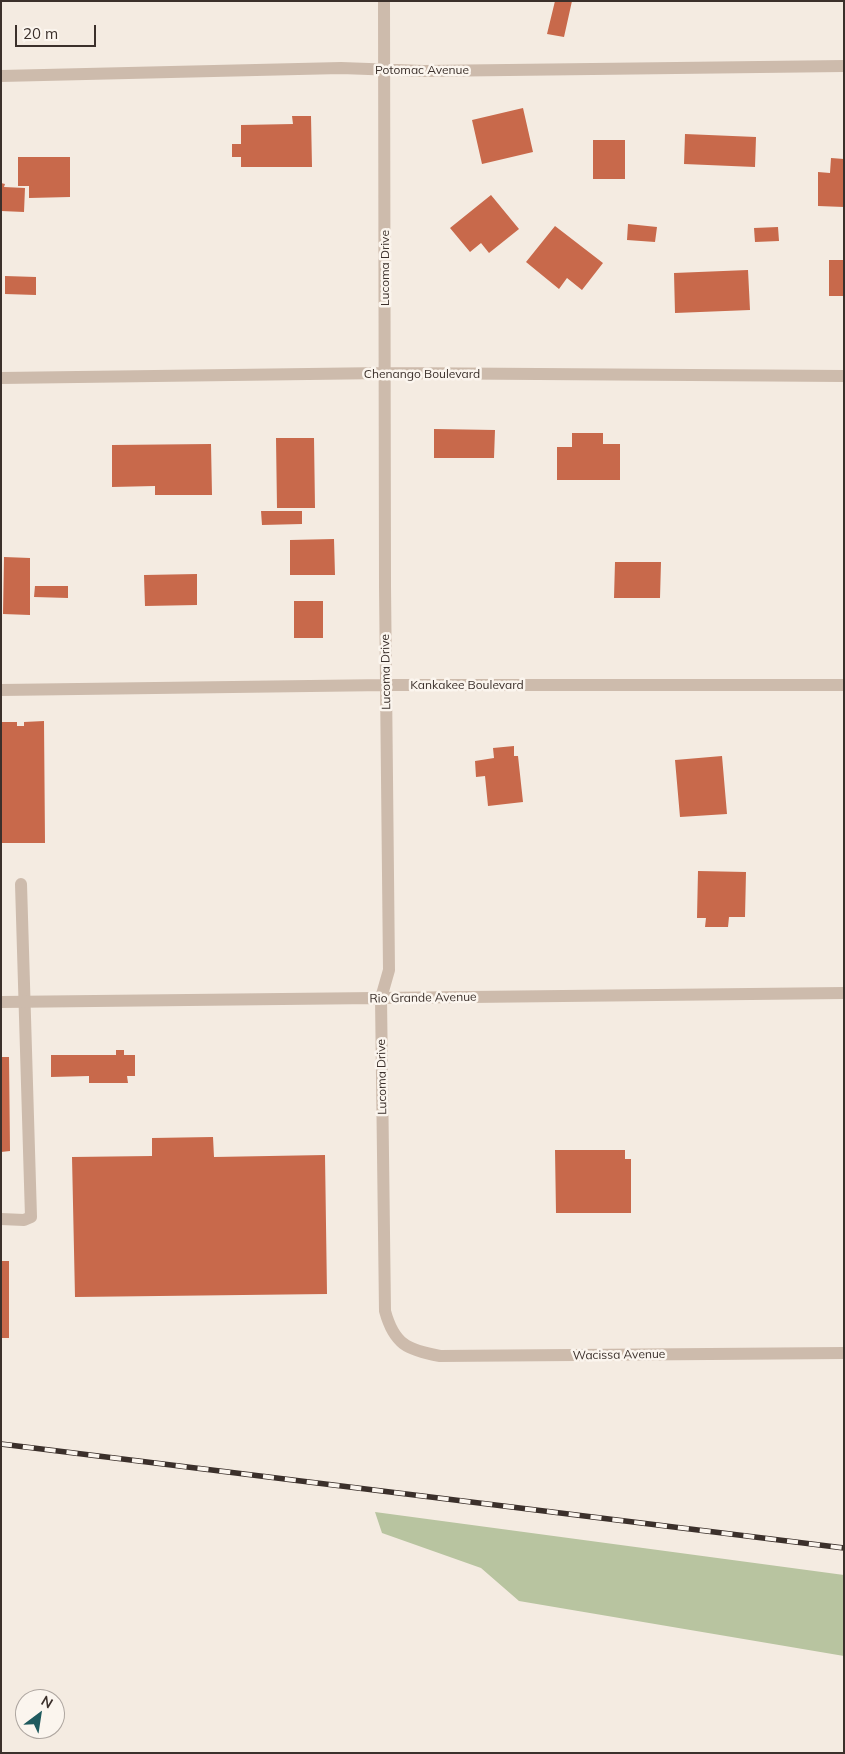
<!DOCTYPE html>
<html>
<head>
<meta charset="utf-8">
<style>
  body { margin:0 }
  #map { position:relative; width:845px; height:1754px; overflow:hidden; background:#f4ebe1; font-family:Mulish,sans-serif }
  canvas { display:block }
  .frame { position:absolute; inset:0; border:2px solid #3b302b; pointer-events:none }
  .north { position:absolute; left:15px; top:1689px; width:50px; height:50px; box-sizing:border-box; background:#fbf5ee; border:1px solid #aea6a0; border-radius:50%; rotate:31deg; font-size:14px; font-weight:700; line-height:20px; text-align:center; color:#3b302b }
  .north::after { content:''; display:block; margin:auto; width:18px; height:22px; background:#1f5a5e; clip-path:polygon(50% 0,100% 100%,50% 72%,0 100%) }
  .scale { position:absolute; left:15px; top:25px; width:81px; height:22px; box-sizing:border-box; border:2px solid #3b302b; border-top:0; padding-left:6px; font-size:15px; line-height:18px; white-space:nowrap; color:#3b302b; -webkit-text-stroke:4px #fbf5ee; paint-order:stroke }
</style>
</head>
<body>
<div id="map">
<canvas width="845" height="1754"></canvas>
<div class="frame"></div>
<div class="north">N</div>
<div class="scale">20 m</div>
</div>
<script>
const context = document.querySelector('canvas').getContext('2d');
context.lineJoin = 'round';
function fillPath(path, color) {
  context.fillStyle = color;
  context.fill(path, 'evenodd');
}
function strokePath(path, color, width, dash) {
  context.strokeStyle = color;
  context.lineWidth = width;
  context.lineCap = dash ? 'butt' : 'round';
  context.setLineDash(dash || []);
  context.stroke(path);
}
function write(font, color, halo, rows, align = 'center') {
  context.font = font + ' Mulish,sans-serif';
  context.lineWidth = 5;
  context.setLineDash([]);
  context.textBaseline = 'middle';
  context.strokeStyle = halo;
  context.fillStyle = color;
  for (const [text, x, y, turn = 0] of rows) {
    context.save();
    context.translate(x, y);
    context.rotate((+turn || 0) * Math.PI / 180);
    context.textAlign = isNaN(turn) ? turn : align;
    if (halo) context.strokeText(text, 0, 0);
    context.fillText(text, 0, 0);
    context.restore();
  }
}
fillPath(new Path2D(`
  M375,1512L844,1575V1656L519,1601L481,1568L382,1533Z`), '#b8c4a0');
fillPath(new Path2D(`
  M555,1H572L564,37L547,34Z
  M523,108L533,152L482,164L472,120Z
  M292,116H311L312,167H241V157H232V144H241V125L293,124Z
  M685,134L756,137L755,167L684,164Z
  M593,140H625V179H593Z
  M18,157H70V197L29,198V186H18Z
  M831,158L844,159V207L818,206V172L830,173Z
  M1,183L5,184L4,187L25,188L24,212L1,211Z
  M491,195L519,229L489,253L481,243L470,252L450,228Z
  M628,224L657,227L655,242L627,240Z
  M555,226L603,263L582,290L567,278L559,289L526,262Z
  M778,227L779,241L755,242L754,228Z
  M829,260H844V296H829Z
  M748,270L750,310L675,313L674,273Z
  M5,276L36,277V295L5,294Z
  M434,429L495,430L494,458H434Z
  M572,433H603V444H620V480H557V447H572Z
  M276,438H314L315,508H277Z
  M211,444L212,495H155V486L112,487V445Z
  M261,511H302V524L262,525Z
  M334,539L335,575H290V540Z
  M4,557L30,558V615L3,614Z
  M615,562H661L660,598H614Z
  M197,574V605L145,606L144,575Z
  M35,586H68V598L34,597Z
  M294,601H323V638H294Z
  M44,721L45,843H1V722H17V726H24V722Z
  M514,746V756H518L523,802L488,806L485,776L476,777L475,761L494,758L493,748Z
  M722,756L727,814L680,817L675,760Z
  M698,871L746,872L745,917H729L728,927H705L706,918H697Z
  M116,1050H124V1055H135V1076H127L128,1083H89V1076L51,1077V1055H116Z
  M1,1057H9L10,1151L1,1152Z
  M213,1137L214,1157L325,1155L327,1294L75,1297L72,1157L152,1156V1138Z
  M555,1150H625V1159H631V1213H556Z
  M1,1261H9V1338H1Z`), '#c8694b');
strokePath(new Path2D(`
  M1,1219L24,1220L31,1217L21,884`), '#cdbbac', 12);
strokePath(new Path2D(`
  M384,1L385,586L389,970L381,998L385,1311C394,1344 407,1350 440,1356L844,1353
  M1,76L341,68L424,71L844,66
  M1,378L385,373L844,376
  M1,690L387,685H844
  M1,1002L844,993`), '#cdbbac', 12);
const rail = new Path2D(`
  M1,1444L844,1548`);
strokePath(rail, '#3b302b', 5.5);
strokePath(rail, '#fbf5ee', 4, [11]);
write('12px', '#3b302b', '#fbf5ee', [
  ["Potomac Avenue",422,70],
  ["Lucoma Drive",385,268,-90],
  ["Chenango Boulevard",422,374],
  ["Lucoma Drive",386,672,-91],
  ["Kankakee Boulevard",467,685],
  ["Rio Grande Avenue",423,998,-1],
  ["Lucoma Drive",382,1077,-91],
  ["Wacissa Avenue",619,1355,-1]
]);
</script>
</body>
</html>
